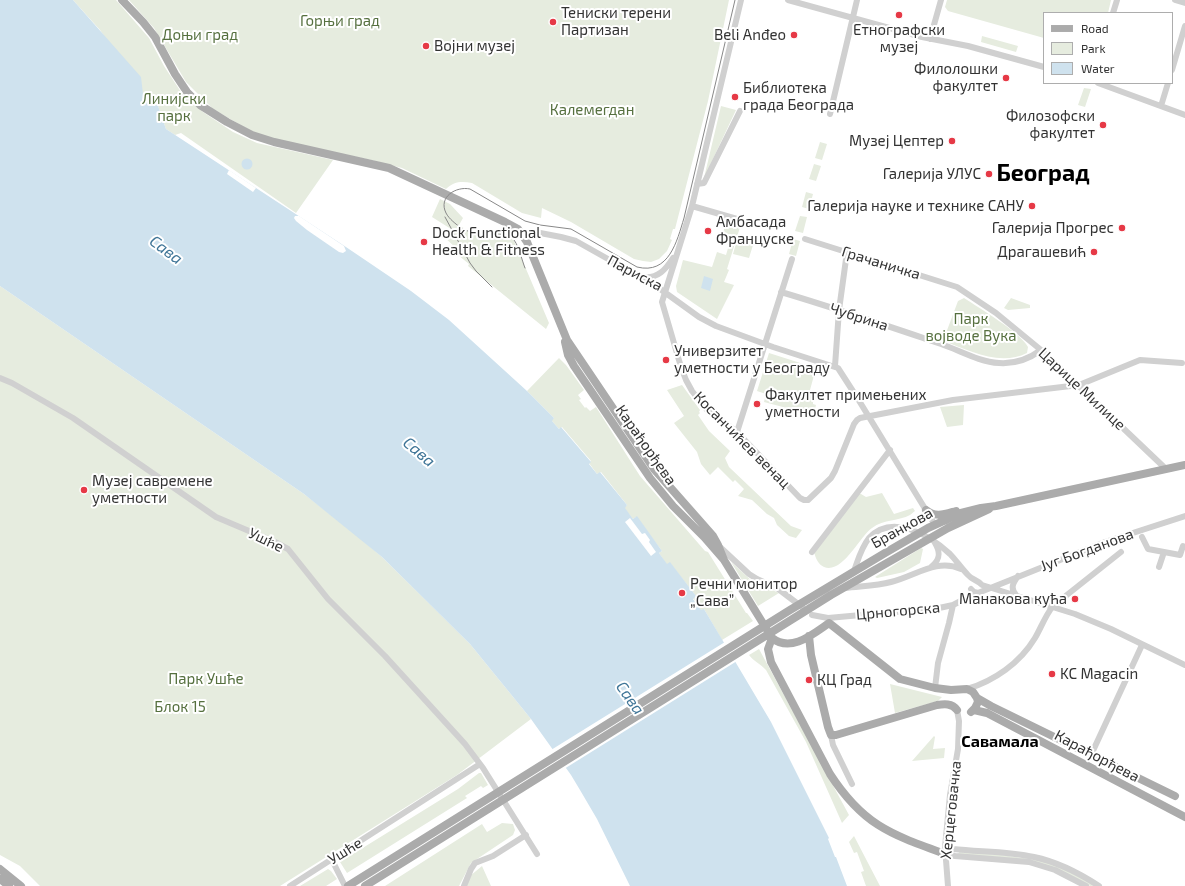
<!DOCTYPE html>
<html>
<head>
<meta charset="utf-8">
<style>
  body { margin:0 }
  #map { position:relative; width:1185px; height:886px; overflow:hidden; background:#fff; font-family:"Exo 2",sans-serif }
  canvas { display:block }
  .legend { position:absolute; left:1043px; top:12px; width:130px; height:72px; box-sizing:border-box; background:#fff; border:1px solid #adadad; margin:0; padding:5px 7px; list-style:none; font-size:12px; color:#333 }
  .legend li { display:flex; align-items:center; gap:8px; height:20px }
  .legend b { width:20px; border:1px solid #adadad }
</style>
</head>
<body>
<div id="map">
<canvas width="1185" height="886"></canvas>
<ul class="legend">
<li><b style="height:5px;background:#ababab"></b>Road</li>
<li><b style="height:11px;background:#e6ecdf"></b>Park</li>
<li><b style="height:11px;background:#cfe2ee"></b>Water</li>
</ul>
</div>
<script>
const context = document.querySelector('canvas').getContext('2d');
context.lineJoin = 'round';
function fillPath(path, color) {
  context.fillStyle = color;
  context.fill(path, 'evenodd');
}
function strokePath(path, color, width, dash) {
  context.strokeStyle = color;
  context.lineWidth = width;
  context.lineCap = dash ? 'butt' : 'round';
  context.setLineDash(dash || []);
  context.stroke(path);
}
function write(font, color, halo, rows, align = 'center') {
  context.font = font + ' "Exo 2",sans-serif';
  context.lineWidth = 4;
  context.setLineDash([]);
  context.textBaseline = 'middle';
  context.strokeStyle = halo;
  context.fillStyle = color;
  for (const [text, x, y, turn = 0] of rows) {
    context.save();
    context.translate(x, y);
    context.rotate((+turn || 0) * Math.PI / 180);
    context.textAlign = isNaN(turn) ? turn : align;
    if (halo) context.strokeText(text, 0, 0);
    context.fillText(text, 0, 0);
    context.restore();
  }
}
fillPath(new Path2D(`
  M73,0H116L149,38L164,66L181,92L203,112L233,132L257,143L333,160L296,213L181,133L175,135L166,129L157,103L158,100L143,94L100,30Z
  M129,0H729L708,101L675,229H673L670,239L672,240L667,251L659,259L651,262L643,261L634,259L571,222L542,208L541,218L522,213L472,183C462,181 454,181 446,189L402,168L371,160L281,141L257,134L230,119L212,108L186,82L154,28Z
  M947,0H1111L1108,13H1044V38L948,11L945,7Z
  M982,36L1018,46L1016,52L981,42Z
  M1084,88L1091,89L1085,107L1078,105Z
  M721,106L736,110L704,178Z
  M820,142L827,144L822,160L815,158Z
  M814,164L821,166L816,181L809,179Z
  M806,192L813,194L809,209L802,207Z
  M440,199L450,204L463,218L459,225L471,233L474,228L484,232L487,229L498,231L506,230L512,236L549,323L546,329L468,266L469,264L453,251L455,247L445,238L451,229L432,217Z
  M800,216L807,217L803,233L795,231Z
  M727,220L741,224L727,269L729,270L724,282L734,285L717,319L677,292L676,286L683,260L712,267L717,252L726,255L729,245L720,242Z
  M793,239L800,241L796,256L789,254Z
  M737,240L753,245L749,258L733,254Z
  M0,286L304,494L353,532L382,557L454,628L470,644L531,719L457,775L280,886H40L20,866L0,855Z
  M964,298C979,308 1020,332 1028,347L1027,353C999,367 969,350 943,341L958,301Z
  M1011,298L1030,305V308L1008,310L1004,308Z
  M769,353L816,368L810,390L818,391L817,399H813V404L816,405L815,409L798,411L764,402L766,394L757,391Z
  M559,358L566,365L584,390L578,395L581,399L579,400L585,408L586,407L590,411L596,407L640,476L705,551L708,552L746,613H747L753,621L722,640L704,609L701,611L693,598L696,596L670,563L667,565L659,553L662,551L636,517L633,519L624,508L627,505L601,472L597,474L589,463L591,461L562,427L559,429L551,420L554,418L527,391Z
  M682,385L700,410L699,412L700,413L698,415L709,431L730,451L725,458L729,467L791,526L802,530L796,538L789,536L777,525L774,518L767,514L752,500L738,496L744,489L735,480L733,482L718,467L710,475L701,464L697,452L674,423L684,416L667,390Z
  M964,405L963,425L947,427L940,407Z
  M882,493L894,514L913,508L915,511C913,512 912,514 910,515C899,521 884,519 872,528C859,537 843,574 824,567C818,564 816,559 814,552L859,494H861L866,497Z
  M921,548L923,549L920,563L904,572L877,578L875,577Z
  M731,562L752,581L779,593L758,606Z
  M759,649L849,815L842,823L806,742L766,670C761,664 753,661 749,655Z
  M890,684L942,697L938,701L895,713Z
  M934,736L935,737L933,749L945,748L944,758L912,761Z
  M479,773H481L488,785L483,788L481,786L465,796L467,798L347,873L340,862L458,789Z
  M502,823L513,824L515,830L513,835L471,863L459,886H385L482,824L487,832Z
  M854,836L880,886H866L861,872L864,871L857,852L854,853L849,842Z
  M959,852L1002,855L1044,861L1077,875L1095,886H1090L1075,878L1051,867L958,855Z
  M482,866L491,886H466L470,876Z
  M328,869L331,871L337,879L326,886H300Z`), '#e6ecdf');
fillPath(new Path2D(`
  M0,0H73L141,77L143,94L158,100L157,103L166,129L343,245L411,291L449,320L527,391L554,418L552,421L559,429L561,427L591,462L589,464L597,474L600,472L627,505L625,508L633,519L637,516L662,551L659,553L667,564L670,562L696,596L693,599L701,610L704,609L771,722L829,838L828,839L835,857H836L847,886H630L597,819L580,790L571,775L531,719L470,644L382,557L304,494L0,286Z
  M241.5 164a5.5 5.5 0 1 1 11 0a5.5 5.5 0 1 1-11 0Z
  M704,276L713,279L710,291L701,288Z`), '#cfe2ee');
fillPath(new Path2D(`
  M229,170L256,188L253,192L227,174Z
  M295,216H299L344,246L346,251L343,253L339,252L307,230L296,221L294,218Z
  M630,518L642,534L645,533L650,540L649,542L656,552L651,556L625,522Z
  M725,642L737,661L564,769L551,750Z`), '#fff');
strokePath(new Path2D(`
  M741,0L692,206L662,302L681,367L686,380L692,391L707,410L723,421L737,432L800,498L804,500H808L831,478L835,471L854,424L857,420L860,418L953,400L1079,385L1140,360L1182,363
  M788,0L922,37L968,46L1044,67
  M1175,0L1185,3
  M1113,13L1117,0
  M930,39L941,0
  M1172,70L1185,26
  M1098,83L1185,115
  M1161,106L1168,83
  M830,114L857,0
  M697,184L704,183L740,111
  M692,206L737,219
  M523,236L535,232L561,237L576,241L656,286L699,317L716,326L773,347L838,368L858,399L935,525
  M805,239L957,287L996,313L1041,350L1166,469
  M643,277C658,279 666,269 673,258
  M781,292C835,308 888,326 941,344C959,350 979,362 999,363C1014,364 1029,359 1041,350
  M835,366L839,310L847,252
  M0,378L12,383L73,418L216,517L275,542L288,549L328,599L385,656L465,744L483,768L537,854
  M737,432L792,259
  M1142,537L1148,549L1180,555L1183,546
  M720,547L749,574L757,579L777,588L802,607
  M812,552L890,450
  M931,567C940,560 941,553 935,543
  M1159,567L1164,552
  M854,571C858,560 861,548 869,538C892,513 930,535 950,554C956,560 961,568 968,575C972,580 978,580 982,585L1075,614L1111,629L1185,665
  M845,588C860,586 876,586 891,582C915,576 937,558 961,569
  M971,589L974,592L978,593L1105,542L1185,516
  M1016,595C1010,588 1013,583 1018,576
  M812,615L828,618L939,608L953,605L976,593
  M935,688L938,663L949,623L953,605
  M967,689C994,681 1020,663 1035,638C1041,628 1045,616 1053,606L1121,552
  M831,735L833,745L852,784
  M1091,755L1142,645
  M945,847L953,849C980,852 1008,851 1034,857C1058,862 1079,873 1099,886
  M945,854L955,856L1029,862L1055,870L1086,886
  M332,860L345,886
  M290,886L480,764
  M464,886L471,869L475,863L493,856L526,835
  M948,886L945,847L950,795L958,749L959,721L957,710`), '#d0d0d0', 6);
strokePath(new Path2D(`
  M122,0L143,22L155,37L175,74L187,92L200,105L227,122L252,135L274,142L389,168L505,222L518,229L527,242L567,340L654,469L713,536L718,545L724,560
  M565,342L568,355L574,366L650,478L673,506L704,537L724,560L772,638C791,653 813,634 829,623L900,679L935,688L951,690L967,689L973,692L977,698L978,702L975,708L971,712
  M926,510C935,518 945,514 956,511
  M809,636L811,655L828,727L831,735H836L937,705C944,704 952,703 957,710
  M772,638L768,649L771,662L830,774C863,825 890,834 945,854
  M977,698L991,706L1175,796
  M974,710L987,713L1185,817
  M0,869L21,886
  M0,879L9,886
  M348,886L790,610L885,553L928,528L961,513L981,508L996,506L1185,465
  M365,886L831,595L948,528L989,509`), '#ababab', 8);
strokePath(new Path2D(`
  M445,217L470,263L476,271L492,287
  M525,268C522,261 518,242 512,238C500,230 475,237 461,228C456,224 449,219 446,213C438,197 456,186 470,189L525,221L540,225L571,229L637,267C669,275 677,241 684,218L735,0`), '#888', 1);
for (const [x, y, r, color] of [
  [899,15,4,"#e63946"],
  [553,22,4,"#e63946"],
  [794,35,4,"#e63946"],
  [426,46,4,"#e63946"],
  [1006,78,4,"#e63946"],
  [735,97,4,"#e63946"],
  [1103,125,4,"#e63946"],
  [952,141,4,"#e63946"],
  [989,174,4,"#e63946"],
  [1032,206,4,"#e63946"],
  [1122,228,4,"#e63946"],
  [708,231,4,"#e63946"],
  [424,242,4,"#e63946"],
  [1094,252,4,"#e63946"],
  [666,360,4,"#e63946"],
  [757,404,4,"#e63946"],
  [84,490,4,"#e63946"],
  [682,593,4,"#e63946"],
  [1075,599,4,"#e63946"],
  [1052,674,4,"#e63946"],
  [809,680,4,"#e63946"]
]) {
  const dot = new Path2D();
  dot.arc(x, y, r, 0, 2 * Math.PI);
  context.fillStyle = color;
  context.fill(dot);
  strokePath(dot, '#fff', 1.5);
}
write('15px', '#333', '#fff', [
  ["Тениски терени",561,13],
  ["Партизан",561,30],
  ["Етнографски",899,30,"center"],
  ["музеј",899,47,"center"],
  ["Beli Anđeo",786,35,"right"],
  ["Војни музеј",434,46],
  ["Филолошки",998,69,"right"],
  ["факултет",998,86,"right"],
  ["Библиотека",743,88],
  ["града Београда",743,105],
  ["Филозофски",1095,116,"right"],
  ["факултет",1095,133,"right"],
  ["Музеј Цептер",944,141,"right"],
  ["Галерија УЛУС",981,174,"right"],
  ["Галерија науке и технике САНУ",1024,206,"right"],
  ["Амбасада",716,222],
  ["Француске",716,239],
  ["Галерија Прогрес",1114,228,"right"],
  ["Dock Functional",432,233],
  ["Health & Fitness",432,250],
  ["Драгашевић",1086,252,"right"],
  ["Универзитет",674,351],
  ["уметности у Београду",674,368],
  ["Факултет примењених",765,395],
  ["уметности",765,412],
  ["Музеј савремене",92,481],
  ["уметности",92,498],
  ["Речни монитор",690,584],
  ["„Сава”",690,601],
  ["Манакова кућа",1067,599,"right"],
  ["KC Magacin",1060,674],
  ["КЦ Град",817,680]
], 'left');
write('15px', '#56703f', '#fff', [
  ["Горњи град",340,21],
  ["Доњи град",200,35],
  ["Линијски",174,99],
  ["парк",174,116],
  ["Калемегдан",592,110],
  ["Парк",971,319],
  ["војводе Вука",971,336],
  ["Парк Ушће",206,679],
  ["Блок 15",180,707]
]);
write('15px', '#333', '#fff', [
  ["Грачаничка",881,263,17],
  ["Париска",635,273,28],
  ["Чубрина",859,317,18],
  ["Царице Милице",1082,389,43],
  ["Косанчићев венац",742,440,45],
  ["Карађорђева",646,445,55],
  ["Бранкова",902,528,-29],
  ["Ушће",266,540,25],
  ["Југ Богданова",1087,550,-20],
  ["Црногорска",898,611,-5],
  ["Карађорђева",1097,756,28],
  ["Херцеговачка",951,810,-84],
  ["Ушће",345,851,-32]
]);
write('italic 16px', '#3f7597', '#fff', [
  ["Сава",166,250,37],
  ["Сава",419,452,41],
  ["Сава",630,698,55]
]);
write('bold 16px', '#000', '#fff', [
  ["Савамала",1000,742]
]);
write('bold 23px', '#000', '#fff', [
  ["Београд",1043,173]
]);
</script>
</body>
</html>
